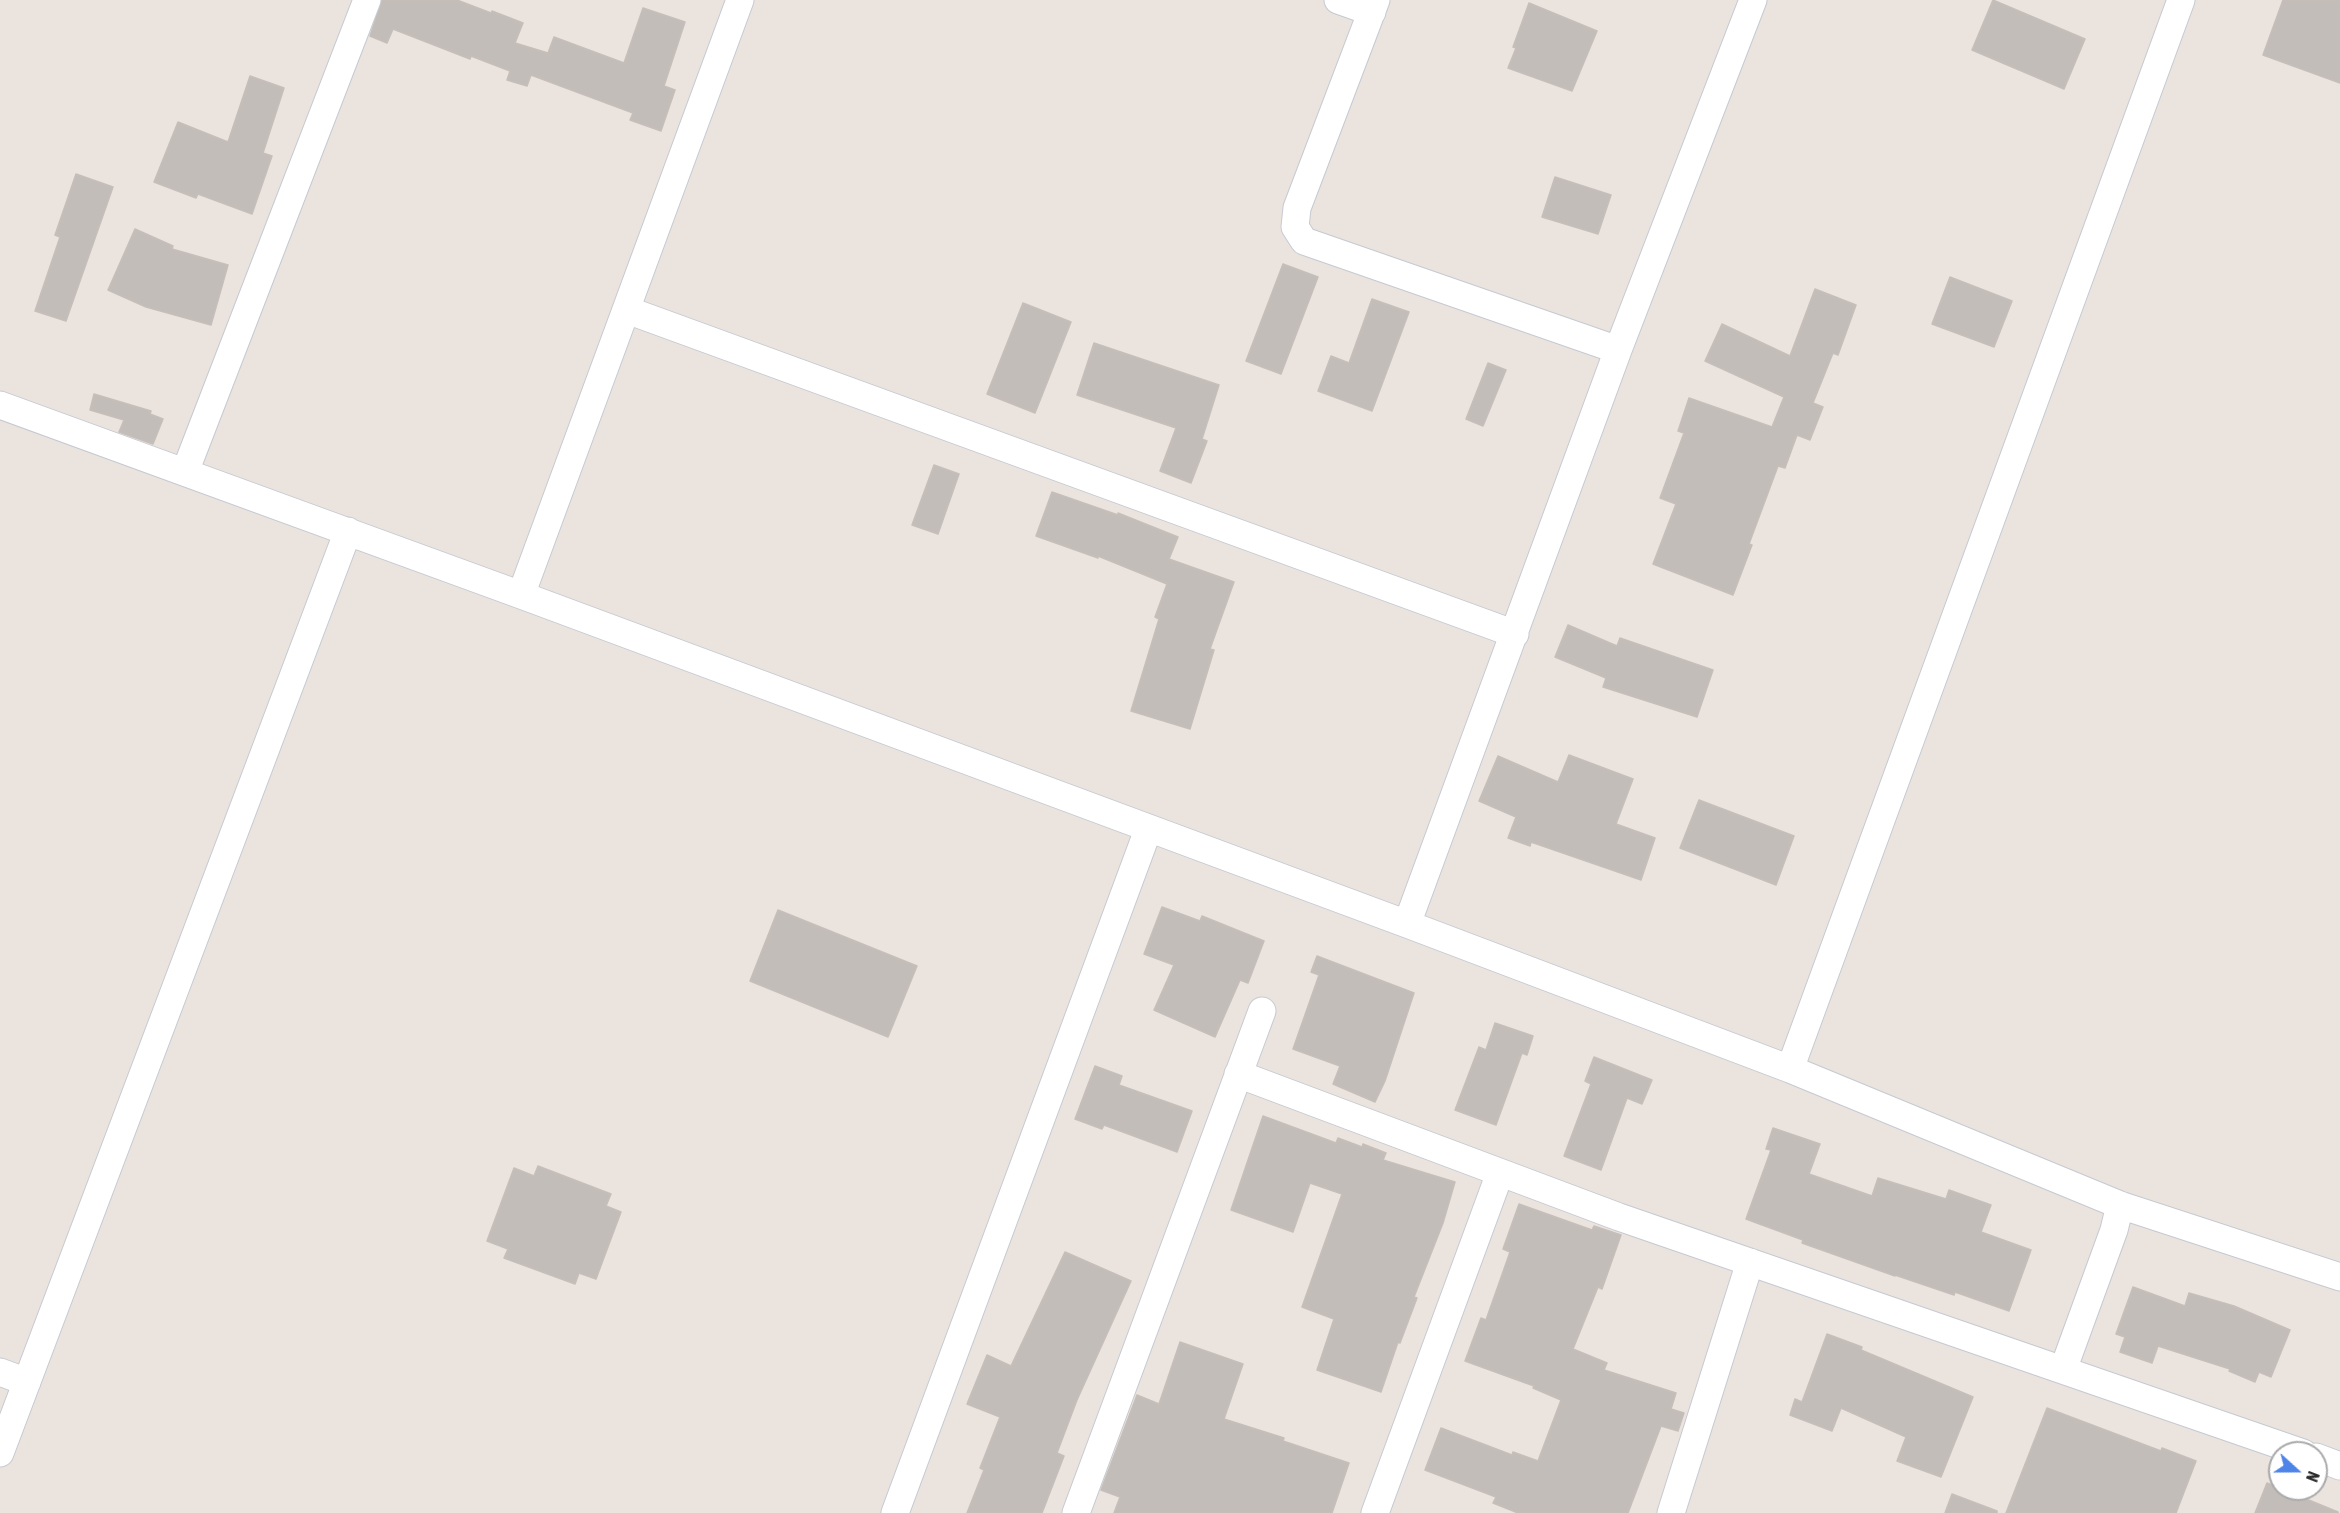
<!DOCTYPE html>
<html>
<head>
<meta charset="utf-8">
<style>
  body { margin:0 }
  #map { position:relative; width:2340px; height:1513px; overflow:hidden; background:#ebe3de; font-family:"Asap Condensed",sans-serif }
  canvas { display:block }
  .north { position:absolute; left:2268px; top:1441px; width:60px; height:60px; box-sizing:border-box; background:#fff; border:2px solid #aaa; border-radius:50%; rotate:111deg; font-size:16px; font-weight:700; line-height:24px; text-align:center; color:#2a2a2a }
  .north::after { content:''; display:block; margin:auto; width:21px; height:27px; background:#4e84e8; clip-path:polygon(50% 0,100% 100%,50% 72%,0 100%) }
</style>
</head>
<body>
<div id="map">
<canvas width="2340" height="1513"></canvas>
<div class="north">N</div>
</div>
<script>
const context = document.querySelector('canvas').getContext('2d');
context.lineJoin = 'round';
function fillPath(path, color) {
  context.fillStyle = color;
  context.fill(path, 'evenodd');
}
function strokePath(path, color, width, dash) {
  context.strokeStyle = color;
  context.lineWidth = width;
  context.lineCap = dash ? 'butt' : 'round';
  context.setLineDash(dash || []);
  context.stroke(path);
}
const building = new Path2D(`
  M382,0H457L491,13L492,11L523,23L515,43L548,53L554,37L624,63L643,8L685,22L664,86L675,90L661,131L630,120L633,113L531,75L527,86L507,80L510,71L471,56L470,59L393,29L387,43L370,36Z
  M1993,0L2085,39L2064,89L1972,50Z
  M2283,0H2340V83L2263,55Z
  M1529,3L1597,31L1572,91L1508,68L1516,48L1513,47Z
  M250,76L284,88L263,153L272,156L252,214L198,194L196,198L154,182L178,122L228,142Z
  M76,174L113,187L66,321L35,311L60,237L55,235Z
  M1555,177L1611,195L1598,234L1542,217Z
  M135,229L173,246L172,249L228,265L211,325L146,307L108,290Z
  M1283,264L1318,277L1281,374L1246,361Z
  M1950,277L2012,301L1994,347L1932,324Z
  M1815,289L1856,305L1838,355L1833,353L1813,403L1823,407L1810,440L1797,435L1785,468L1778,466L1749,544L1752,545L1733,595L1653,564L1676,504L1660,498L1684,433L1678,431L1689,398L1772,427L1784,397L1705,361L1722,324L1790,356Z
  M1372,299L1409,312L1372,411L1318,391L1331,356L1349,363Z
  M1023,303L1071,322L1035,413L987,394Z
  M1094,343L1219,385L1202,439L1207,441L1191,483L1160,471L1176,428L1077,395Z
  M1488,363L1506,370L1483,426L1466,419Z
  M94,394L151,411L150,414L163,419L153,444L119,432L124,420L90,410Z
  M934,465L959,474L938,534L912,525Z
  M1052,492L1118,515V513L1178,537L1169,559L1234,582L1210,649L1214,650L1190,729L1131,711L1159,619L1155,617L1167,584L1098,556V558L1036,536Z
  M1568,625L1617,646L1620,638L1713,670L1697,717L1603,687L1606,678L1555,657Z
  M1569,755L1633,779L1616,824L1655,838L1641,880L1531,842L1530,846L1508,838L1516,817L1479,801L1498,756L1558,782Z
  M1699,800L1794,836L1776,885L1680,848Z
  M1162,907L1200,921L1202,916L1264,941L1248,983L1240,980L1215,1037L1154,1010L1174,965L1144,954Z
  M778,910L917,966L888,1037L750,981Z
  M1317,956L1414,993L1385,1081L1375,1102L1333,1084L1340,1066L1293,1049L1319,975L1311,972Z
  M1495,1023L1533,1036L1527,1055L1522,1053L1496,1125L1455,1110L1479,1047L1486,1050Z
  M1594,1057L1652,1080L1642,1104L1627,1098L1601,1170L1564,1156L1591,1084L1585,1081Z
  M1095,1066L1122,1076L1119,1085L1192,1111L1177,1152L1104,1125L1102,1129L1075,1119Z
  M1263,1116L1336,1143L1338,1138L1362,1147L1363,1144L1386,1153L1383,1160L1455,1182L1443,1223L1414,1297L1417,1298L1400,1343L1398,1342L1381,1392L1317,1370L1334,1319L1302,1307L1342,1194L1310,1183L1293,1232L1231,1210Z
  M1773,1128L1820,1144L1809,1174L1872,1196L1878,1178L1946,1199L1949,1190L1991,1205L1981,1232L2031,1250L2009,1311L1955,1292L1954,1295L1895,1275V1276L1802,1243L1803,1240L1746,1219L1771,1150L1766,1149Z
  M538,1166L611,1194L606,1206L621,1212L596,1279L579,1273L575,1284L504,1258L508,1249L487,1241L514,1168L534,1176Z
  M1519,1204L1592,1230L1594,1226L1621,1235L1602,1289L1598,1287L1573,1349L1607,1363L1604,1370L1676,1393L1671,1409L1684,1413L1678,1431L1661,1426L1628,1513H1518L1493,1503L1496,1497L1425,1470L1441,1428L1512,1455L1513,1452L1538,1461L1561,1400L1533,1388L1534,1386L1465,1361L1481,1318L1486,1320L1510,1252L1503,1249Z
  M1065,1252L1131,1281L1077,1400L1057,1453L1064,1456L1042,1513H967L984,1470L980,1468L1000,1417L967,1404L987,1355L1011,1366Z
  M2133,1287L2185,1306L2189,1293L2234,1306L2290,1330L2271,1377L2259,1372L2255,1382L2229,1371L2230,1369L2158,1346L2152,1363L2120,1352L2125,1337L2116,1334Z
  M1827,1334L1862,1347L1861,1350L1973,1397L1941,1477L1897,1461L1906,1437L1841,1408L1832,1431L1790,1415L1795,1399L1802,1402Z
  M1180,1342L1243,1364L1224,1419L1284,1438L1283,1441L1349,1463L1332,1513H1114L1120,1497L1101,1490L1137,1395L1159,1404Z
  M2047,1408L2161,1451L2162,1448L2196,1461L2176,1513H2006Z
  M2267,1483L2338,1512V1513H2255Z
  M1952,1494L1997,1511V1513H1945Z`);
fillPath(building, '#c3bdba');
strokePath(building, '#c6beb8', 1.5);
const minor = new Path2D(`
  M1338,0L1372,12
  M1376,0L1297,208L1295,227L1304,241L1618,350
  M627,310L1515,634
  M0,405L521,595L1407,924L1790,1069L2120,1205L2340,1277
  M185,472L367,0
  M521,595L740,0
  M1407,924L1618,350L1753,0
  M1790,1069L2181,0
  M1238,1074L1619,1217L2303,1453
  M2063,1370L2114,1230L2120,1205
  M0,1372L27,1382
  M0,1453L348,531
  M2316,1457L2340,1466
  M895,1513L1148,830
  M1076,1513L1262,1011
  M1375,1513L1500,1173
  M1671,1513L1750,1262`);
strokePath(minor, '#c5cad2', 29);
strokePath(minor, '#fff', 27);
</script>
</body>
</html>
